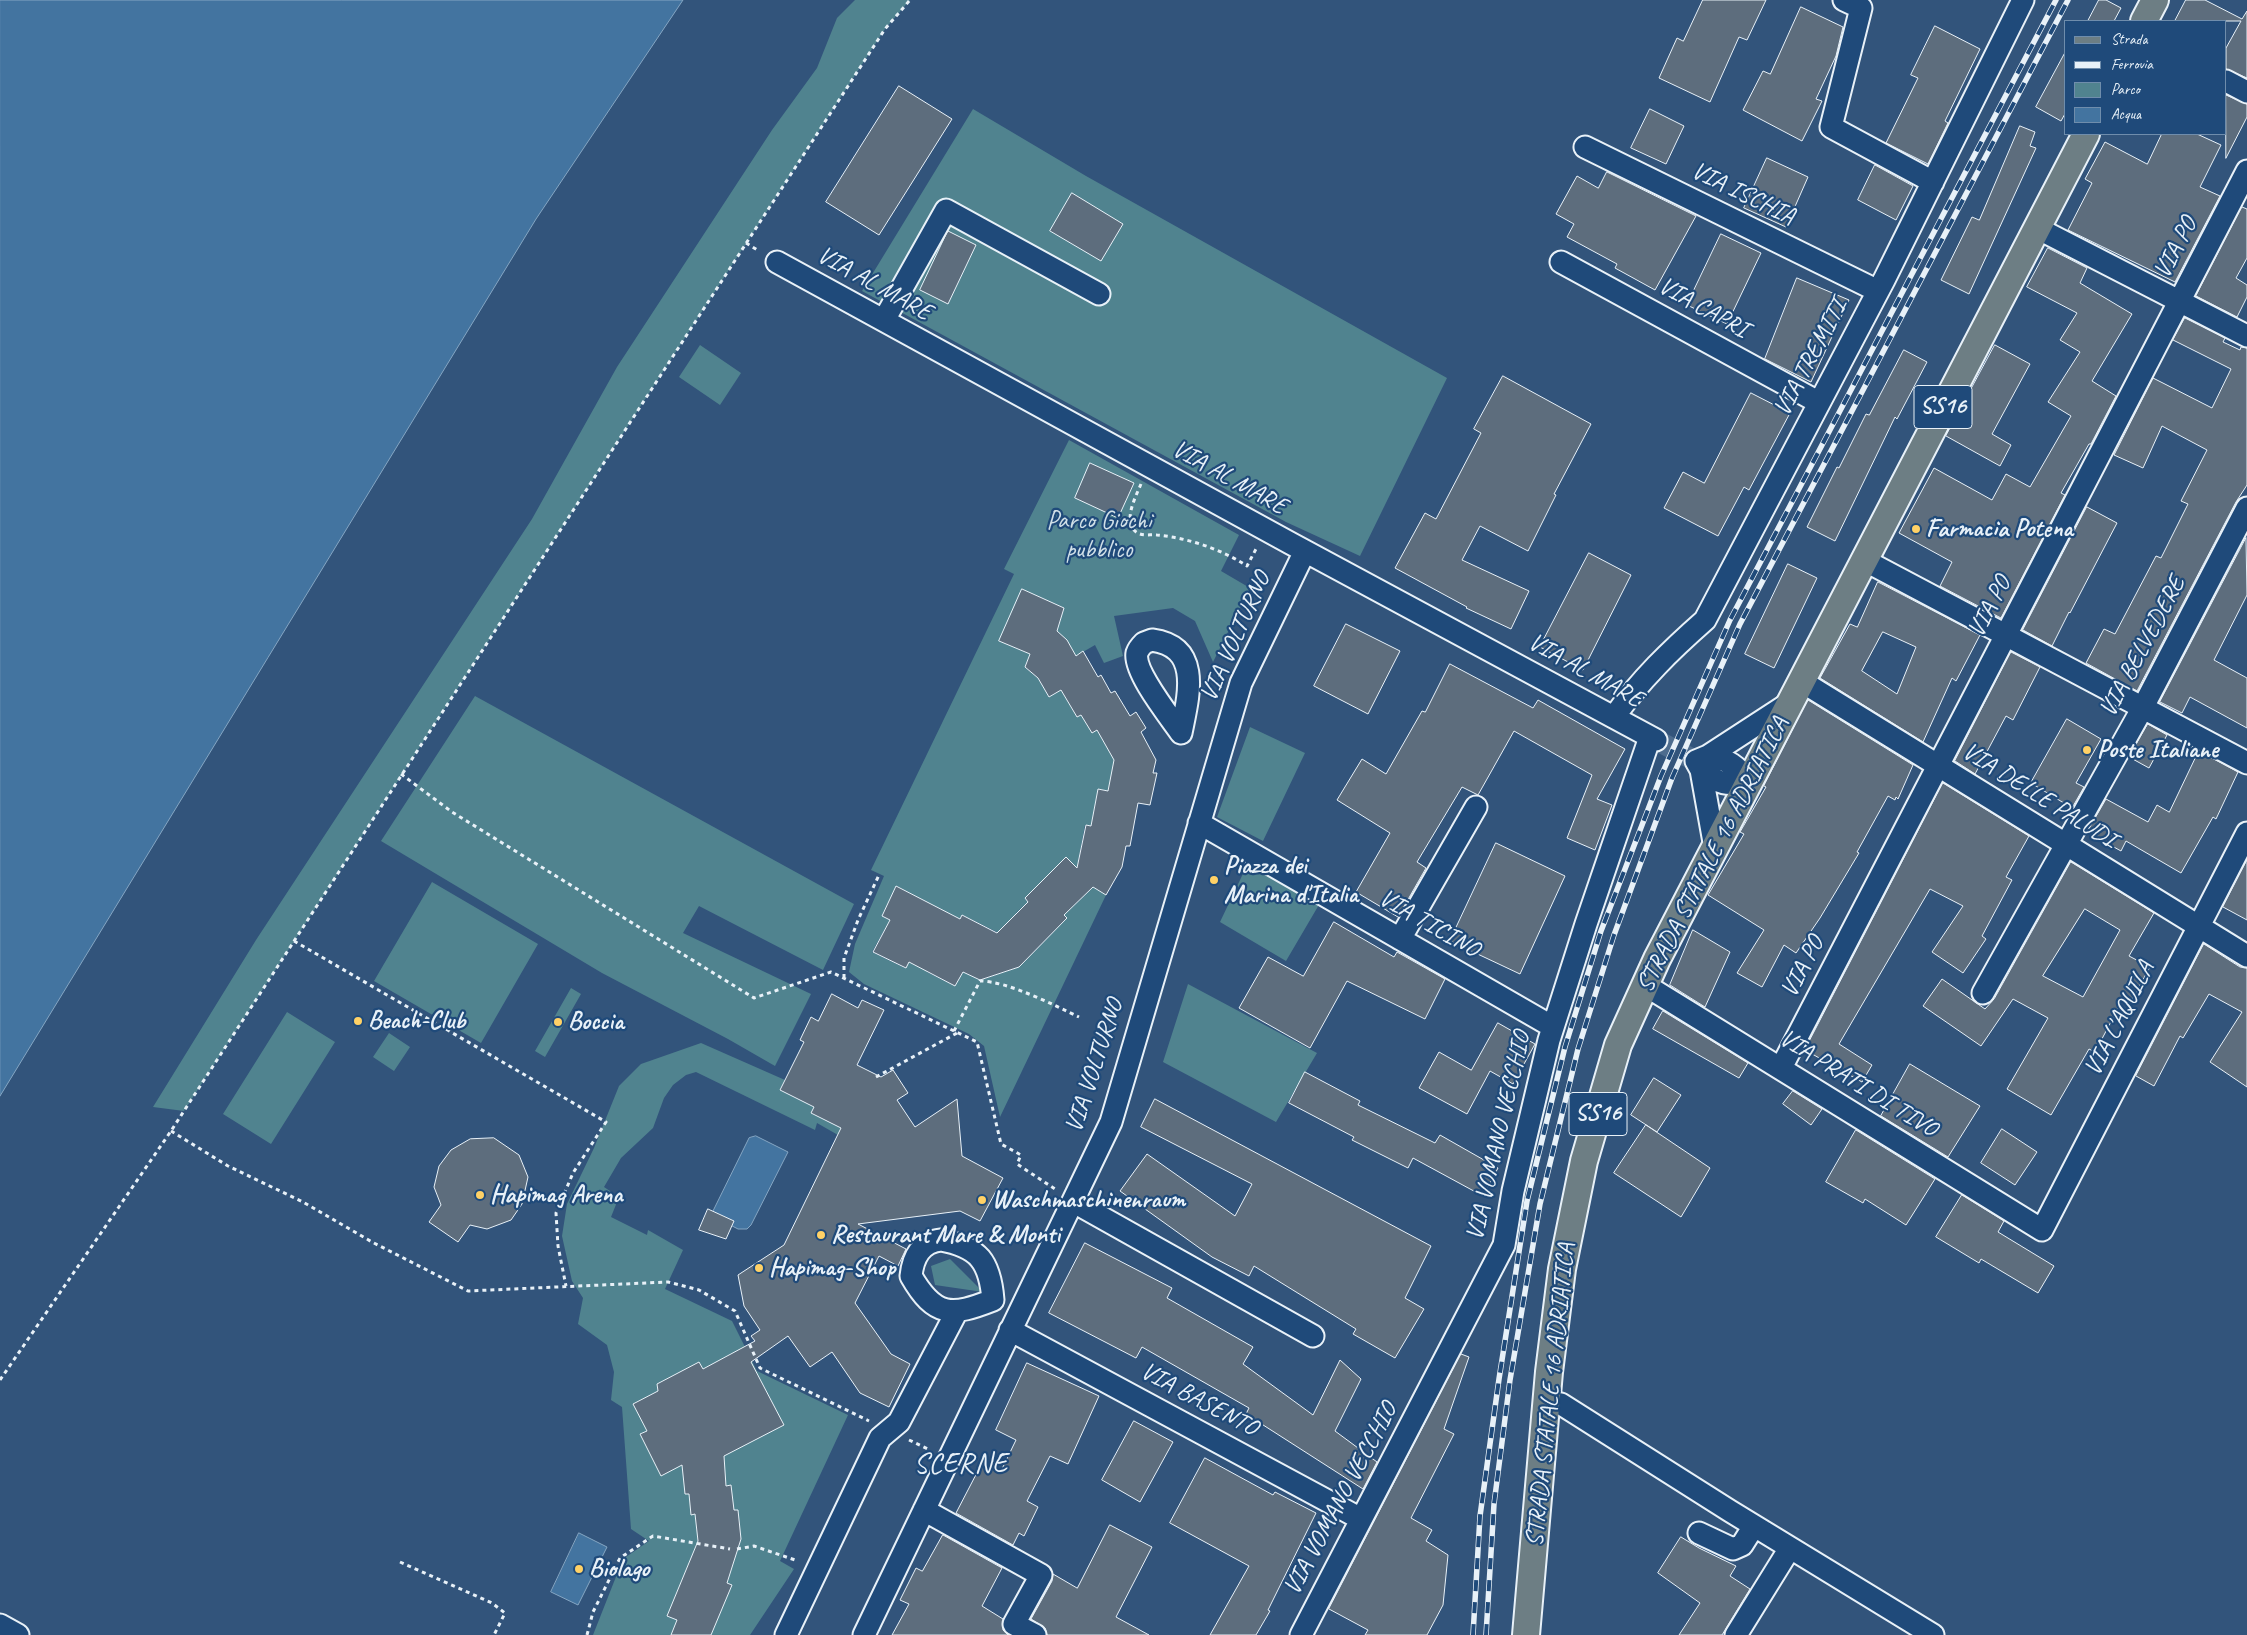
<!DOCTYPE html>
<html>
<head>
<meta charset="utf-8">
<style>
  body { margin:0 }
  #map { position:relative; width:2247px; height:1635px; overflow:hidden; background:#32547b; font-family:Caveat,sans-serif }
  canvas { display:block }
  .legend { position:absolute; left:2064px; top:20px; width:162px; height:115px; box-sizing:border-box; background:#1f4a7a; border:1px solid #6f8dac; margin:0; padding:6px 9px; list-style:none; font-size:15px; color:#e8f1f8 }
  .legend li { display:flex; align-items:center; gap:10px; height:25px }
  .legend b { width:25px; border:1px solid #6f8dac }
</style>
</head>
<body>
<div id="map">
<canvas width="2247" height="1635"></canvas>
<ul class="legend">
<li><b style="height:6px;background:#6d7e84"></b>Strada</li>
<li><b style="height:6px;background:#e8f1f8"></b>Ferrovia</li>
<li><b style="height:14px;background:#50838f"></b>Parco</li>
<li><b style="height:14px;background:#4374a0"></b>Acqua</li>
</ul>
</div>
<script>
const context = document.querySelector('canvas').getContext('2d');
context.lineJoin = 'round';
function fillPath(path, color) {
  context.fillStyle = color;
  context.fill(path, 'evenodd');
}
function strokePath(path, color, width, dash) {
  context.strokeStyle = color;
  context.lineWidth = width;
  context.lineCap = dash ? 'butt' : 'round';
  context.setLineDash(dash || []);
  context.stroke(path);
}
function write(font, color, halo, rows, align = 'center') {
  context.font = font + ' Caveat,sans-serif';
  context.lineWidth = 4.5;
  context.setLineDash([]);
  context.textBaseline = 'middle';
  context.strokeStyle = halo;
  context.fillStyle = color;
  for (const [text, x, y, turn = 0] of rows) {
    context.save();
    context.translate(x, y);
    context.rotate((+turn || 0) * Math.PI / 180);
    context.textAlign = isNaN(turn) ? turn : align;
    if (halo) context.strokeText(text, 0, 0);
    context.fillText(text, 0, 0);
    context.restore();
  }
}
fillPath(new Path2D(`
  M855,0H910L885,29L184,1111L153,1107L256,940L532,519L617,367L772,130L817,68L837,18Z
  M973,109L1086,176L1447,378L1360,556L1286,522L862,291Z
  M700,345L741,373L720,405L679,377Z
  M1069,440L1239,535L1221,571L1250,588L1213,662L1195,621L1173,608L1114,616L1123,656L1104,663L1095,645L1076,656L1056,632L1064,608L1022,590L1000,641L1030,654L1025,667L1038,678L1049,697L1061,690L1077,717L1081,715L1097,730L1109,750L1133,736L1108,791L1098,789L1091,826L1085,825L1077,868L1066,857L1025,898L1028,902L1016,913L1040,937L1001,934L962,915L960,919L896,887L882,916L890,920L872,952L905,968L917,945L935,954L927,972L955,986L963,972L978,979L980,977L984,979L1019,967L1067,918L1064,915L1093,887L1106,895L1000,1117L984,1046L969,1034L864,984L849,972L855,944L884,876L871,870L1014,574L1004,569Z
  M475,696L854,904L823,970L699,906L683,933L811,994L775,1066L728,1039L602,973L381,841Z
  M1250,727L1305,753L1263,841L1217,817Z
  M1250,859L1320,903L1286,961L1220,922Z
  M432,882L538,944L481,1043L374,981Z
  M1188,984L1317,1053L1276,1122L1163,1062Z
  M571,988L581,994L545,1057L535,1051Z
  M287,1012L335,1042L271,1144L223,1114Z
  M389,1033L410,1047L394,1071L373,1057Z
  M701,1043L785,1080L780,1090L814,1107L811,1113L841,1128L838,1135L817,1123L815,1130L696,1072L686,1075L673,1085L664,1098L653,1128L621,1158L604,1187L619,1197L611,1217L647,1235L648,1230L683,1250L665,1289L732,1321L757,1371L848,1415L780,1561L794,1569L750,1635H593L623,1559L649,1541L631,1529L622,1407L611,1400L614,1372L607,1345L578,1324L583,1298L572,1281L562,1236L567,1204L594,1148L619,1086L641,1064Z
  M950,1259L983,1292L935,1285L931,1266Z`), '#50838f');
const water = new Path2D(`
  M0,0H683L536,219L0,1096Z
  M756,1136L788,1152L751,1225L747,1229H738L711,1215L749,1138Z
  M579,1533L607,1547L578,1605L551,1592Z`);
fillPath(water, '#4374a0');
strokePath(water, '#85a6c3', 1);
const building = new Path2D(`
  M1703,0H1766L1747,40L1739,37L1710,102L1659,78L1677,38L1683,41Z
  M2099,0H2106L2121,8L2114,21H2088Z
  M2186,0H2205L2242,19L2247,11V78L2226,69V48L2241,21H2175Z
  M1801,7L1843,27L1836,56L1816,99L1822,101L1802,141L1743,110L1763,71L1770,74Z
  M1935,26L1980,49L1945,121L1948,123L1928,164L1886,143L1918,78L1911,75Z
  M2066,51V112L2061,121L2036,107Z
  M899,86L952,119L879,235L826,202Z
  M2226,95L2247,104V117L2226,158Z
  M1650,109L1684,126L1666,164L1631,148Z
  M2020,126L2035,132L2030,146L2036,148L1969,294L1941,280L1972,217L1979,220Z
  M2162,134H2197L2221,145L2200,187L2220,196L2175,282L2068,230L2092,183L2085,179L2105,142L2147,164Z
  M1767,158L1808,177L1786,227L1744,208Z
  M1875,165L1913,186L1896,220L1858,200Z
  M1607,172L1696,216L1655,290L1615,268L1617,264L1567,237L1574,224L1556,214L1577,176L1598,188Z
  M1072,193L1123,224L1101,261L1050,231Z
  M2242,207L2247,209V258L2236,278L2247,285V297L2237,317L2196,296Z
  M948,231L976,245L948,304L920,290Z
  M1721,234L1761,253L1727,324L1687,305Z
  M2048,248L2087,268L2080,283L2132,314L2092,381L2116,396L2091,444H2089L2061,493L2065,495L2001,618L1940,586L1952,562L1899,533L1934,468L1992,500L2006,474L2030,487L2071,416L2048,402L2080,352L2060,340L2077,313L2027,287Z
  M1797,278L1849,300L1811,382L1765,359Z
  M2185,318L2225,338L2223,342L2240,350L2241,347L2247,348V485L2236,502L2137,691L2086,663L2104,629L2115,634L2156,556L2161,558L2188,504L2181,501L2207,450L2162,426L2143,468L2114,455L2153,378L2212,408L2231,369L2173,340Z
  M1995,345L2030,364L1992,434L2011,445L2000,466L1946,436Z
  M1904,350L1927,362L1897,419L1895,417L1835,541L1807,527L1837,467L1839,468L1866,414L1869,415Z
  M1503,376L1591,424L1554,494L1556,495L1528,551L1480,526L1462,560L1529,591L1511,629L1466,608L1467,607L1395,568L1425,513L1436,519L1481,433L1474,429Z
  M1751,393L1790,413L1749,490L1744,487L1718,536L1664,508L1683,472L1704,483Z
  M1090,463L1134,483L1118,518L1075,498Z
  M2087,507L2117,523L2070,613L2069,612L2052,646L2023,630Z
  M2246,538L2247,595L2214,660L2247,678V728L2190,697L2182,713L2160,702Z
  M1589,553L1631,575L1583,670L1540,647Z
  M1788,564L1817,578L1774,668L1745,654Z
  M1878,582L1980,635L1956,681L1952,678L1923,742L1820,678L1850,624L1857,627ZM1883,632L1916,647L1897,694L1862,671Z
  M1022,589L1064,608L1057,631L1067,640L1076,656L1083,651L1098,677L1101,675L1111,693L1115,691L1130,716L1136,712L1146,728L1141,732L1156,760L1153,773H1157L1150,805L1138,803L1130,846H1126L1122,867L1106,895L1093,887L1064,915L1067,918L1019,967L980,980L963,972L955,986L909,962L906,968L873,952L890,920L882,916L896,886L960,919L962,915L997,933L1028,902L1025,898L1066,857L1077,868L1086,825L1091,826L1098,789L1108,791L1114,760L1097,730L1092,733L1081,715L1077,717L1061,690L1049,697L1038,678L1025,667L1030,654L999,641Z
  M1346,624L1400,651L1368,714L1314,686Z
  M2011,652L2040,667L2013,720L2006,716L1975,774L1955,761Z
  M1450,664L1533,708L1538,700L1625,749L1597,799L1612,805L1595,850L1567,838L1592,775L1514,731L1478,795L1462,787L1417,862L1426,868L1398,917L1356,892L1390,833L1337,800L1362,759L1386,774L1422,711L1425,712Z
  M1808,700L1913,765L1898,799L1896,797L1895,800L1888,796L1857,852L1859,853L1820,918L1796,953L1784,945L1762,987L1737,973L1764,930L1708,895L1744,834L1740,832L1766,787L1764,786Z
  M2067,719L2101,739L2076,783L2084,787L2072,808L2031,783Z
  M2148,724L2167,735L2149,768L2129,757Z
  M2199,751L2238,772L2216,819L2213,817L2181,873L2126,841L2121,851L2087,832L2106,799L2148,822L2157,805L2169,812Z
  M1943,783L2029,836L2006,877L2012,880L1982,936L1986,939L1963,973L1932,952L1963,906L1930,889L1839,1044L1872,1065L1862,1082L1805,1050Z
  M1496,843L1565,876L1520,974L1450,941Z
  M2247,860V920L2223,907Z
  M2071,862L2154,913L2129,956L2150,967L2129,1005L2122,1001L2095,1052L2089,1049L2051,1115L2007,1089L2048,1018L2013,999L1981,1046L1923,1006L1942,979L1985,1009L1994,999ZM2085,909L2120,930L2083,997L2043,976Z
  M1334,922L1394,957L1397,952L1445,979L1425,1019L1347,981L1310,1048L1239,1008L1268,957L1303,976Z
  M1693,930L1730,952L1705,1007L1670,985Z
  M2204,944L2240,967L2247,968V1087L2210,1062L2242,1012L2209,994L2183,1038L2180,1036L2154,1086L2136,1076Z
  M832,994L858,1008L862,1000L884,1010L857,1065L881,1077L893,1070L908,1093L897,1100L915,1127L957,1099L962,1156L1003,1178L980,1221L960,1211L858,1224L906,1249L898,1266L879,1256L855,1303L891,1354L910,1364L889,1407L860,1393L832,1352L810,1367L788,1336L751,1362L784,1425L724,1456L726,1486L731,1485L734,1510H738L741,1539L727,1583L732,1585L711,1635H671L677,1620L667,1616L698,1541L695,1514L691,1515L689,1494H685L682,1465L661,1476L640,1434L647,1431L633,1404L658,1391L657,1384L699,1362L703,1369L755,1341L751,1336L760,1330L744,1306L738,1275L784,1245L841,1128L811,1113L814,1107L780,1090L804,1042L800,1040L811,1017L818,1021Z
  M1663,1011L1748,1063L1739,1078L1653,1029Z
  M1498,1023L1535,1044L1513,1084L1490,1071L1467,1114L1419,1088L1439,1052L1471,1070Z
  M1910,1064L1980,1106L1948,1157L1881,1116Z
  M1305,1072L1360,1101L1358,1105L1435,1143L1440,1135L1498,1168L1483,1196L1413,1158L1408,1168L1352,1140L1354,1137L1289,1103Z
  M1654,1078L1681,1095L1657,1132L1631,1115Z
  M1793,1091L1822,1109L1811,1125L1783,1104Z
  M1155,1099L1431,1246L1405,1298L1424,1309L1395,1358L1353,1334L1356,1329L1254,1266L1249,1276L1212,1257L1120,1191L1147,1154L1235,1216L1252,1184L1141,1127Z
  M1646,1125L1710,1168L1681,1217L1614,1173Z
  M2002,1129L2037,1152L2015,1185L1981,1163Z
  M1856,1130L1935,1179L1906,1225L1865,1199L1863,1203L1826,1182Z
  M494,1138L519,1155L528,1177L522,1204L511,1220L487,1229L470,1225L458,1242L429,1222L441,1205L434,1187L439,1166L451,1150L470,1139Z
  M1962,1195L2004,1221L1998,1232L2054,1266L2038,1293L1981,1259L1979,1263L1936,1237Z
  M708,1209L734,1221L726,1239L699,1230Z
  M1085,1243L1172,1288L1167,1298L1253,1347L1243,1364L1313,1415L1340,1360L1361,1379L1335,1431L1377,1462L1363,1489L1246,1414L1249,1408L1142,1347L1136,1358L1049,1313Z
  M1461,1354L1469,1357L1444,1429L1454,1434L1411,1518L1432,1530L1426,1541L1448,1555L1443,1605L1427,1635H1365L1368,1630L1329,1609Z
  M1027,1363L1099,1396L1068,1464L1050,1456L1027,1501L1038,1507L1024,1536L1019,1533L1013,1545L956,1513L982,1463L1000,1473L1016,1440L996,1430Z
  M1134,1421L1173,1442L1140,1502L1102,1480Z
  M1205,1458L1273,1495L1275,1492L1316,1513L1268,1610L1270,1611L1256,1635H1210L1249,1566L1170,1523Z
  M1110,1525L1152,1547L1116,1617L1149,1635H1047L1045,1628L1031,1619L1052,1581L1053,1574L1077,1588Z
  M943,1535L1002,1568L982,1606L1003,1619V1630L1008,1635H892L909,1604L900,1600L916,1568L922,1571Z
  M1681,1537L1699,1548L1736,1566L1730,1576L1750,1589L1722,1635H1679L1700,1603L1658,1573Z`);
fillPath(building, '#5d6d7d');
strokePath(building, '#e8f1f8', 1);
strokePath(new Path2D(`
  M1656,740L1696,761`), '#4d6c8e', 21, [21, 11]);
const minor = new Path2D(`
  M1844,0L1861,8L1831,127L1933,182
  M2226,81L2247,92
  M1585,147L1878,291
  M2037,228L2247,336
  M777,262L1290,543L1656,740
  M1561,262L1818,402
  M884,320L946,210L1099,294
  M1864,560L2247,763
  M1152,640C1203,647 1188,698 1181,733C1170,717 1133,671 1137,653C1138,650 1142,645 1144,643Z
  M1801,681L2247,956
  M1614,717C1640,680 1671,650 1705,620L1884,280L2023,0
  M1701,770C1720,785 1726,785 1749,782C1737,766 1728,759 1708,756
  M1199,823L1553,1027
  M1715,848L1701,770L1696,761L1708,756L1791,702
  M1400,939L1476,807
  M1645,985L2042,1230L2247,833
  M1983,993L2142,709L2247,508
  M1781,1068L2247,171
  M1083,1207L1313,1336
  M941,1240C979,1247 990,1262 993,1300C952,1316 935,1318 911,1276C913,1257 921,1242 941,1240Z
  M1010,1330L1361,1519
  M1546,1401L1561,1404L1730,1511L1933,1635
  M924,1510L1041,1575L1014,1624L1035,1635
  M1699,1533L1733,1549L1742,1545L1754,1526
  M0,1625L18,1635
  M786,1635L880,1438L899,1422L957,1311
  M864,1635L1111,1122L1241,683L1305,551
  M1301,1635L1504,1245L1513,1191L1549,1040L1586,924L1650,737
  M1736,1635L1790,1548`);
const major = new Path2D(`
  M2144,21L2155,0
  M1526,1635L1549,1372L1562,1269L1584,1161L1618,1045L1657,959L2086,134`);
strokePath(minor, '#e8f1f8', 25);
strokePath(major, '#e8f1f8', 30);
strokePath(new Path2D(`
  M746,243L759,251
  M1141,484C1136,496 1123,520 1135,531C1141,537 1150,534 1157,535C1188,538 1221,549 1247,566L1256,549
  M401,774L452,812L754,998L831,972L977,1042L1001,1144L1021,1155L1017,1164L1055,1189
  M294,941L606,1122L573,1173L556,1213L558,1246L566,1286
  M844,978V958L858,920L879,875
  M954,1031L980,981C1007,981 1054,1005 1079,1017
  M876,1077L957,1033
  M171,1131L228,1166L303,1202L372,1242L468,1291L668,1282L699,1290L735,1311L760,1368L869,1421
  M0,1380L171,1131L885,29L910,0
  M909,1440L930,1450
  M737,1549L754,1546L798,1561
  M400,1562L492,1603L505,1613L494,1635
  M587,1635L593,1612L620,1558L653,1536L730,1549`), '#e8f1f8', 3, [4, 4]);
strokePath(minor, '#1f4a7a', 21);
strokePath(major, '#6d7e84', 26);
const rail = new Path2D(`
  M1473,1635L1480,1516L1499,1379L1527,1201L1565,1047L1601,931L1661,776L1730,620L2056,0
  M1486,1635L1494,1504L1510,1380L1540,1204L1578,1049L1614,935L1672,778L1740,624L2068,0`);
strokePath(rail, '#e8f1f8', 5.5);
strokePath(rail, '#1f4a7a', 4, [11]);
for (const [x, y, r, color] of [
  [1916,529,5,"#ffd166"],
  [2087,750,5,"#ffd166"],
  [1214,880,5,"#ffd166"],
  [358,1021,5,"#ffd166"],
  [558,1022,5,"#ffd166"],
  [480,1195,5,"#ffd166"],
  [982,1200,5,"#ffd166"],
  [821,1235,5,"#ffd166"],
  [759,1268,5,"#ffd166"],
  [579,1569,5,"#ffd166"]
]) {
  const dot = new Path2D();
  dot.arc(x, y, r, 0, 2 * Math.PI);
  context.fillStyle = color;
  context.fill(dot);
  strokePath(dot, '#1f4a7a', 2);
}
for (const [x, y, w] of [
  [1943,407,58],
  [1598,1114,58]
]) {
  const box = new Path2D();
  box.roundRect(x - w / 2, y - 21.5, w, 43, 4);
  context.fillStyle = '#1f4a7a';
  context.fill(box);
  strokePath(box, '#e8f1f8', 1);
}
write('bold 24px', '#e8f1f8', null, [
  ["SS16",1943,407],
  ["SS16",1598,1114]
]);
write('25px', '#e8f1f8', '#1f4a7a', [
  ["VIA ISCHIA",1743,194,26],
  ["VIA PO",2176,248,-63],
  ["VIA AL MARE",874,284,29],
  ["VIA CAPRI",1703,308,29],
  ["VIA TREMITI",1811,358,-62],
  ["VIA AL MARE",1229,478,29],
  ["VIA PO",1990,607,-63],
  ["VIA VOLTURNO",1236,637,-66],
  ["VIA BELVEDERE",2143,647,-62],
  ["VIA AL MARE",1585,671,29],
  ["VIA DELLE PALUDI",2039,796,32],
  ["STRADA STATALE 16 ADRIATICA",1713,855,-63],
  ["VIA TICINO",1429,924,30],
  ["VIA PO",1803,967,-63],
  ["VIA L'AQUILA",2120,1019,-63],
  ["VIA VOLTURNO",1095,1066,-72],
  ["VIA PRATI DI TIVO",1858,1084,32],
  ["VIA VOMANO VECCHIO",1499,1136,-77],
  ["STRADA STATALE 16 ADRIATICA",1551,1395,-84],
  ["VIA BASENTO",1199,1400,28],
  ["VIA VOMANO VECCHIO",1341,1499,-62]
]);
write('25px', '#d1e0e8', '#1f4a7a', [
  ["Parco Giochi",1099,521],
  ["pubblico",1099,550]
]);
write('bold 25px', '#e8f1f8', '#1f4a7a', [
  ["Farmacia Potena",1926,529],
  ["Poste Italiane",2097,750],
  ["Piazza dei",1224,866],
  ["Marina d'Italia",1224,895],
  ["Beach-Club",368,1021],
  ["Boccia",568,1022],
  ["Hapimag Arena",490,1195],
  ["Waschmaschinenraum",992,1200],
  ["Restaurant Mare & Monti",831,1235],
  ["Hapimag-Shop",769,1268],
  ["Biolago",589,1569]
], 'left');
context.letterSpacing = '1px';
write('28px', '#e8f1f8', '#1f4a7a', [
  ["SCERNE",961,1465]
]);
context.letterSpacing = '0px';
</script>
</body>
</html>
